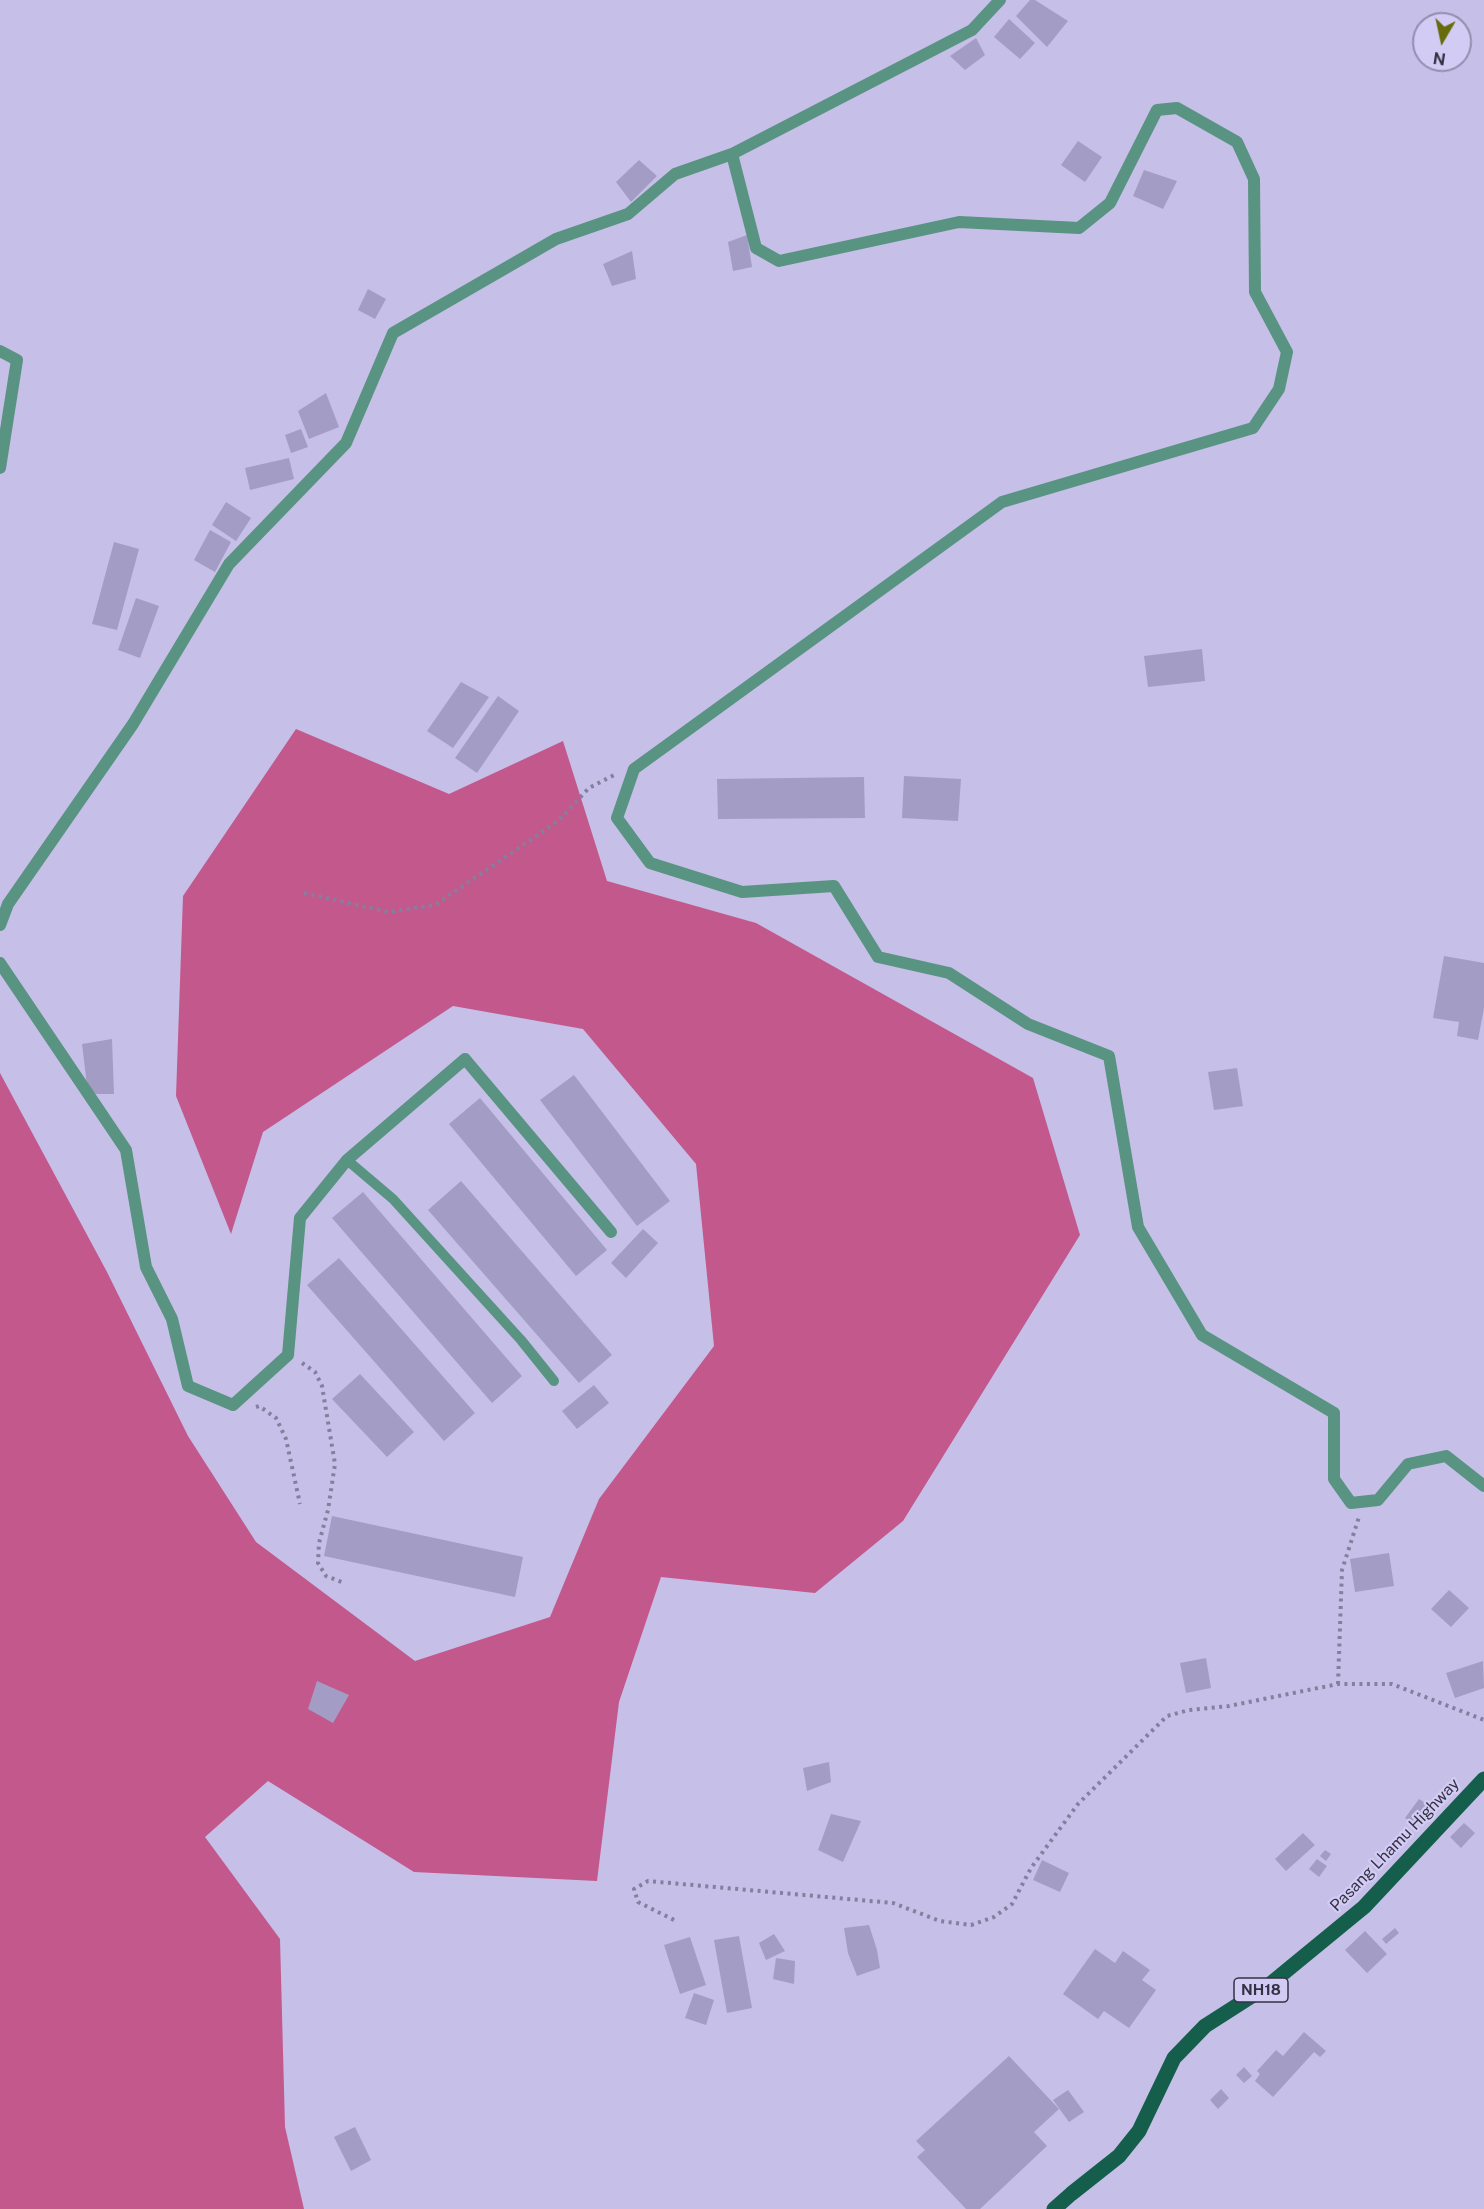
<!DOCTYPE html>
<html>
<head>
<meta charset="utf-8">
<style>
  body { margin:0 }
  #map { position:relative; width:1484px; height:2209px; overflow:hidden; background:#c6bfe8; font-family:"Public Sans",sans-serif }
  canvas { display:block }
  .north { position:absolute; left:1412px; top:12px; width:60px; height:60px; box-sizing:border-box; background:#d2ccf5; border:2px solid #938ead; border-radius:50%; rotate:189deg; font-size:16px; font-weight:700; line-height:24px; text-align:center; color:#343242 }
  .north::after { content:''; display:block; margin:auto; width:21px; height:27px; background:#676b0c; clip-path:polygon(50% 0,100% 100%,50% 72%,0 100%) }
</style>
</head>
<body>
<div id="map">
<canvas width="1484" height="2209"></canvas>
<div class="north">N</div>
</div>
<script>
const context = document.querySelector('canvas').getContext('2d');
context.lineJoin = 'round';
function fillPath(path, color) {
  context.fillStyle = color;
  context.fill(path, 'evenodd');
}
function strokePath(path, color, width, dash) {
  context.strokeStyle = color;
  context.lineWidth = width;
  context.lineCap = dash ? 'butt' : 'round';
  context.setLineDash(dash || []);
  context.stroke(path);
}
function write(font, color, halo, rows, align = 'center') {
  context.font = font + ' "Public Sans",sans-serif';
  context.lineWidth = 4.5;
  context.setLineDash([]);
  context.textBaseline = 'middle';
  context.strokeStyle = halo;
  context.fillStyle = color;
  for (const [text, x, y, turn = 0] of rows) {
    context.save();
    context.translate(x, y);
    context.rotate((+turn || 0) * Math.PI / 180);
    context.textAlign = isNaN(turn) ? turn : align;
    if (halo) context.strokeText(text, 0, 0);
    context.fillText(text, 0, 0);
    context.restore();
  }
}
fillPath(new Path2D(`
  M296,729L449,794L563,741L607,881L756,923L1033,1078L1080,1235L903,1521L815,1593L661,1577L619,1702L597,1881L414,1872L268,1781L205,1837L280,1939L285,2127L304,2209H0V1073L107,1272L188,1436L256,1542L415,1661L550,1617L599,1499L714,1346L696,1164L583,1029L453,1006L263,1132L231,1234L176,1096L183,896Z`), '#c3588c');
fillPath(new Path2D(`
  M1030,0H1035L1068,21L1047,47L1016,16Z
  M1009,19L1035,43L1020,59L994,37Z
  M976,38L985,55L965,70L950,56Z
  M1078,141L1102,157L1085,182L1061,165Z
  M639,160L657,176L631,202L616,182Z
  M1144,170L1177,181L1163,209L1133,196Z
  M747,235L752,267L733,271L728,242Z
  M632,251L636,279L612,286L603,264Z
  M368,289L386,299L375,319L358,310Z
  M326,393L339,427L309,439L298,411Z
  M301,429L308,447L291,453L285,435Z
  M289,458L294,479L250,490L245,468Z
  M226,502L251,518L236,541L212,525Z
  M210,530L231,542L215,572L194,560Z
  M114,542L139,549L117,630L92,624Z
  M136,598L159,606L140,658L118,650Z
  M1202,649L1205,681L1148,687L1144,656Z
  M461,682L489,697L453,748L427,731Z
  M498,696L519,711L477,773L455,758Z
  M904,776L961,779L958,821L902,818Z
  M864,777L865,818L718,819L717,779Z
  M1444,956L1484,963V1008L1478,1040L1457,1036L1459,1022L1433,1018Z
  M112,1039L114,1094H88L82,1044Z
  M1237,1068L1243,1106L1214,1110L1208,1072Z
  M574,1075L670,1201L637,1226L540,1100Z
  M480,1098L607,1250L576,1276L449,1124Z
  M461,1181L612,1355L579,1383L428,1210Z
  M363,1192L522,1376L492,1403L332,1218Z
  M643,1229L658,1243L626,1278L611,1263Z
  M339,1258L475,1413L444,1441L307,1285Z
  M360,1374L414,1432L387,1457L332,1399Z
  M594,1385L609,1403L577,1429L562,1411Z
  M332,1516L523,1557L515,1597L324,1556Z
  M1389,1553L1394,1586L1355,1592L1350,1559Z
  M1449,1590L1469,1608L1451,1627L1431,1609Z
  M1206,1658L1211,1688L1186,1693L1180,1663Z
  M1483,1661L1484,1688L1455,1698L1446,1673Z
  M317,1681L349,1695L333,1723L308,1709Z
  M829,1762L831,1782L807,1791L803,1768Z
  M1419,1799L1430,1806L1416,1825L1405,1818Z
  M831,1814L861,1821L843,1862L818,1850Z
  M1464,1823L1475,1833L1461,1848L1450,1837Z
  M1303,1833L1315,1845L1286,1871L1275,1859Z
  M1325,1850L1331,1854L1326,1861L1320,1856Z
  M1317,1859L1327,1866L1319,1877L1309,1869Z
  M1042,1860L1069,1873L1060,1892L1033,1880Z
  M869,1925L877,1950L880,1968L857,1976L848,1953L844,1928Z
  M1395,1928L1399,1933L1386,1944L1382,1939Z
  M1365,1931L1387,1954L1367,1973L1345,1950Z
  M774,1934L785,1951L766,1960L759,1943Z
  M739,1936L752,2008L727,2013L714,1940Z
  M690,1937L706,1985L680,1994L664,1945Z
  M1095,1949L1115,1963L1123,1951L1150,1970L1142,1980L1156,1990L1129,2028L1104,2011L1098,2019L1063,1994Z
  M776,1958L795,1961L794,1984L773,1979Z
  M694,1993L714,2000L706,2025L685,2018Z
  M1304,2032L1326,2051L1320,2057L1314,2052L1273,2097L1255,2081L1260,2074L1257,2071L1276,2050L1283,2056Z
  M1009,2056L1059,2109L1034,2132L1047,2146L980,2209H966L917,2157L925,2150L916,2141Z
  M1244,2067L1252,2076L1244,2083L1236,2075Z
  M1221,2089L1229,2098L1218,2109L1210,2100Z
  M1068,2090L1084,2112L1069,2122L1053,2100Z
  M355,2127L371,2160L351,2171L334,2137Z`), '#a39dc5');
strokePath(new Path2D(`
  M304,893L388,912L435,905L558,821L589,788L616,774
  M302,1363L315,1372L322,1386L335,1464L328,1510L319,1543L318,1563L326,1576L344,1583
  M256,1407L259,1406L276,1418L286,1439L300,1504
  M1338,1684L1342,1570L1359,1517
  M674,1920L638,1902L634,1889L648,1881L893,1903L940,1921L971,1925L994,1917L1012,1904L1031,1868L1078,1804L1167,1716L1189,1710L1229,1706L1338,1684H1392L1484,1720`), '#847f9d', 4, [3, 4.5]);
strokePath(new Path2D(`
  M347,1160L393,1199L521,1340L554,1381`), '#599381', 10);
strokePath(new Path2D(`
  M1000,0L972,30L732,154L756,248L779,261L959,222L1079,228L1110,203L1157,110L1177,108L1237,142L1254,179L1255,292L1287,352L1279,389L1253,428L1002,502L634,769L617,818L650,863L742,892L834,886L878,957L949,973L1028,1024L1109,1056L1138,1227L1202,1335L1334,1413V1479L1351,1503L1378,1500L1408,1464L1446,1456L1484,1486
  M0,351L17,360L0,468
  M0,925L8,904L133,724L229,564L346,443L393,333L556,239L628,214L675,174L732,154
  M0,963L126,1150L146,1267L172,1319L188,1386L233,1405L288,1355L300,1218L347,1160L465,1059L611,1232`), '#599381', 12);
strokePath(new Path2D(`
  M1054,2209L1071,2194L1119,2156L1139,2131L1174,2058L1205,2026L1269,1985L1364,1907L1484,1779`), '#155e4c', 15);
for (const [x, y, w] of [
  [1261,1990,54]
]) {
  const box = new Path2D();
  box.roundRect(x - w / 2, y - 12, w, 24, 4.5);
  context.fillStyle = '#d2ccf5';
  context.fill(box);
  strokePath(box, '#343242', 1.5);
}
write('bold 15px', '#343242', null, [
  ["NH18",1261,1990]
]);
write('16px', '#343242', '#d2ccf5', [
  ["Pasang Lhamu Highway",1395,1845,-46]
]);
</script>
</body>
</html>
